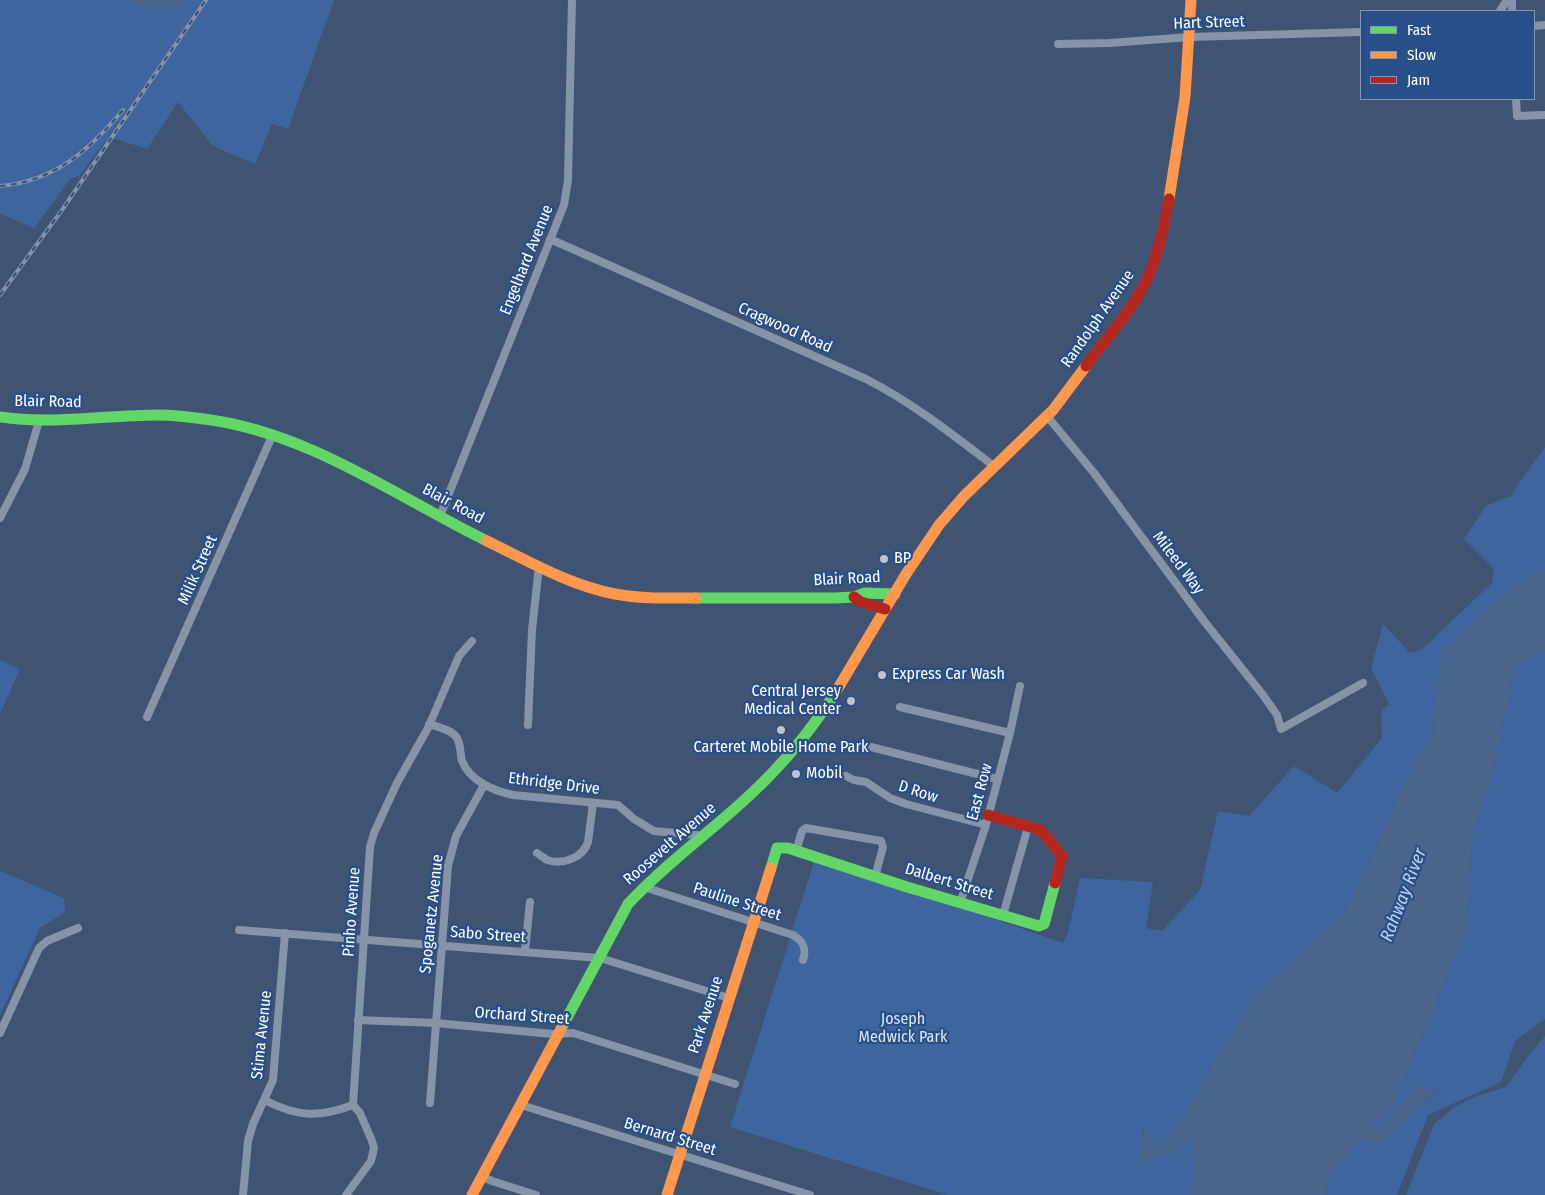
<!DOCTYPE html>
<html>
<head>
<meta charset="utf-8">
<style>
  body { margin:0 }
  #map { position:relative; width:1545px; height:1195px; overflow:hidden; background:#3f5372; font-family:"Fira Sans Condensed",sans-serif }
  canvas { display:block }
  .legend { position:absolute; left:1360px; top:10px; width:175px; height:90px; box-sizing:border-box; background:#294f88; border:1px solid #7f95b8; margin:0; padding:6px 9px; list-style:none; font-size:15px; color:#fff }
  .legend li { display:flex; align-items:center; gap:10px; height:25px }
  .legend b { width:25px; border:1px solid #7f95b8 }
</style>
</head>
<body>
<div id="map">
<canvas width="1545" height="1195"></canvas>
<ul class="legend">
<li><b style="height:6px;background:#63d668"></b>Fast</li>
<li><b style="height:6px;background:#ff974d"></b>Slow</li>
<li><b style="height:6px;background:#b3261e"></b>Jam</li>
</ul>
</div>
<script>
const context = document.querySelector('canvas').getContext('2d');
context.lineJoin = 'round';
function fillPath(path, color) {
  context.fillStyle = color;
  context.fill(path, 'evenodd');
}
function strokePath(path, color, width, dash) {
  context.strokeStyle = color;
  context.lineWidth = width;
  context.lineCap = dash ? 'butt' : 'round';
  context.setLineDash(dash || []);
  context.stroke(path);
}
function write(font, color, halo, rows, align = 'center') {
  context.font = font + ' "Fira Sans Condensed",sans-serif';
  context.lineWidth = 4.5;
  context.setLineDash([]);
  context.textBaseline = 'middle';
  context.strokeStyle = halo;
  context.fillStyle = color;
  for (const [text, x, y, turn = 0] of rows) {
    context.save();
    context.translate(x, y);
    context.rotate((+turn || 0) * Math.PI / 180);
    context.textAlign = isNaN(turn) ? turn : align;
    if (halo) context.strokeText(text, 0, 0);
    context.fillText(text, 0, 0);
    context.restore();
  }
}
fillPath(new Path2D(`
  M0,0H334L288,129L272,124L255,164L213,146L178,102L147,149L109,137L79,176L70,179L34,228L0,214Z
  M1545,447V568L1508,590L1441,652L1433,733L1413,766L1346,911L1253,998L1168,1142L1154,1146L1144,1127L1139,1161L1194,1131L1195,1178L1190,1195H948L730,1127L815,859L875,877L1063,943L1068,933L1080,878L1153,882L1146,928L1162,931L1200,890L1218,811L1249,816L1294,766L1337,793L1382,738L1381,711L1389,704L1371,668L1383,624L1410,653L1422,649L1492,583L1494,569L1464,539L1486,506L1511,496L1520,481Z
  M1545,650V1019L1515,1041L1501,1082L1428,1115L1397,1195H1326L1330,1173L1361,1140L1379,1146L1437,1090L1415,1087L1380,1131L1371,1125L1390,1109L1436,1005L1451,963L1466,931L1473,829L1490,785L1515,667Z
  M0,660L20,669L0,714Z
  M0,871L64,898L65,912L40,928L0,1015Z
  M1545,1036V1195H1406L1434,1124L1456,1106L1477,1096L1506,1087L1528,1056Z`), '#3e659e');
fillPath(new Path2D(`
  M125,0H184L177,8H145Z
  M1545,568V650L1515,667L1490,785L1473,829L1466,931L1451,963L1436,1005L1390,1109L1371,1125L1380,1131L1415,1087L1437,1089L1379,1147L1361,1140L1330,1173L1326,1195H1190L1195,1178L1194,1132L1180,1151L1138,1162L1145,1126L1154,1146L1168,1142L1253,998L1346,911L1413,766L1433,733L1441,652L1508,590Z`), '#4b648c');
strokePath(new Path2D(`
  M1512,0V11
  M1500,11L1507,0
  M1534,26L1545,25
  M1058,44L1109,43L1190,37L1361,32
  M1516,99L1517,116L1545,115
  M550,239L866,379C913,403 953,435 995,467
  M1047,416L1094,473L1204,621L1263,695L1277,715L1281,729L1363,683
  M440,516L564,205L568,180L572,0
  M0,518L25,469L39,421
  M900,707L1010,733
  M147,717L273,434
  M429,724C438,727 452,730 457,738C461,745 460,754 462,761C470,781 494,791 513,795L618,805L634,819L654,831L697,835L701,839
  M528,725L532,630L539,566
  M867,746L997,779
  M846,776L854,780L866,782L890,798L906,804L986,825
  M796,851L802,831L806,828L881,841L883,847L875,877
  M537,853C540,855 544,858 547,860C563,865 583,858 588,842L593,803
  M644,887L793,935C803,941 807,948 803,960
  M960,903L986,825L1010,733L1020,686
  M1003,915L1028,827
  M239,930L600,958L729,998
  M525,951L530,902
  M358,1020L436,1023L552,1034L573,1033L735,1084
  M0,1033L39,948L47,941L78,928
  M264,1100C298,1117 318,1118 353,1105
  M430,1103L448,866L456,836L484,785
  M521,1105L810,1195
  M481,1176L492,1181L536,1195
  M243,1195L248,1141L253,1124L273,1080L285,933
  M346,1195L371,1161L374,1148L372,1141L360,1113L353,1105L370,847L374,833L397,783L428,728L459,656L472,641`), '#8694a8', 8);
strokePath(new Path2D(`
  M0,417C53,425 105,415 159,415C173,415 189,417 204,419C308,432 395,496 487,541
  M696,598H835L854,597L864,593L895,594
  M771,868L777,848H788L907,887L1039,926L1044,924L1055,883
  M561,1029L628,904C666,863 712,831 752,793C785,762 813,728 837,690`), '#63d668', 11);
strokePath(new Path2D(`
  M1169,199L1185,97L1191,0
  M487,541C528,561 569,585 615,594C641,599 669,598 696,598
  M837,690L906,574L939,525L964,496L1053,410L1086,366
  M472,1195L561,1029
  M667,1195L771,868`), '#ff974d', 11);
strokePath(new Path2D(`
  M1086,366C1107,337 1133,310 1148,277C1159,252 1164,225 1169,199
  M854,597L861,602L885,609
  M988,815L1041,830L1062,856L1055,883`), '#b3261e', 11);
const rail = new Path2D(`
  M0,186C56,181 89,150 123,110
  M0,295L62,210L206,0`);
strokePath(rail, '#8593a5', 4);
strokePath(rail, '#294f88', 2, [5.5]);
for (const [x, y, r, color] of [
  [884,559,5,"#bcc3ce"],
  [882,675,5,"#bcc3ce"],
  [851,701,5,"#bcc3ce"],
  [781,730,5,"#bcc3ce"],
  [796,774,5,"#bcc3ce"]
]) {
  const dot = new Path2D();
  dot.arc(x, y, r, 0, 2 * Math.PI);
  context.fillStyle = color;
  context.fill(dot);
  strokePath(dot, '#294f88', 2);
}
write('16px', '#fff', '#294f88', [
  ["Hart Street",1209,23,-2],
  ["Engelhard Avenue",527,260,-68],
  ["Randolph Avenue",1098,319,-55],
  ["Cragwood Road",785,328,24],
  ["Blair Road",48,402,1],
  ["Blair Road",453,504,28],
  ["Mileed Way",1178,563,53],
  ["Milik Street",198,570,-66],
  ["Blair Road",847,579,-3],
  ["Ethridge Drive",554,784,7],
  ["D Row",918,792,18],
  ["East Row",980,792,-75],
  ["Roosevelt Avenue",670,844,-41],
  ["Dalbert Street",949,882,17],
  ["Pauline Street",737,902,18],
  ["Pinho Avenue",352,912,-86],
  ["Spoganetz Avenue",432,914,-84],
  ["Sabo Street",488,935,4],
  ["Park Avenue",706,1015,-72],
  ["Orchard Street",522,1016,4],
  ["Stima Avenue",262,1035,-84],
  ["Bernard Street",670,1137,17]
]);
write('16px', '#fff', '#294f88', [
  ["BP",894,559],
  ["Express Car Wash",892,675],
  ["Central Jersey",841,692,"right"],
  ["Medical Center",841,710,"right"],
  ["Carteret Mobile Home Park",781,748,"center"],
  ["Mobil",806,774]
], 'left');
write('16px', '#dae6f7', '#294f88', [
  ["Joseph",903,1020],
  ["Medwick Park",903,1038]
]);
write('italic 18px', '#c2d5f0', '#294f88', [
  ["Rahway River",1404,895,-69]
]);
</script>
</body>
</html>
